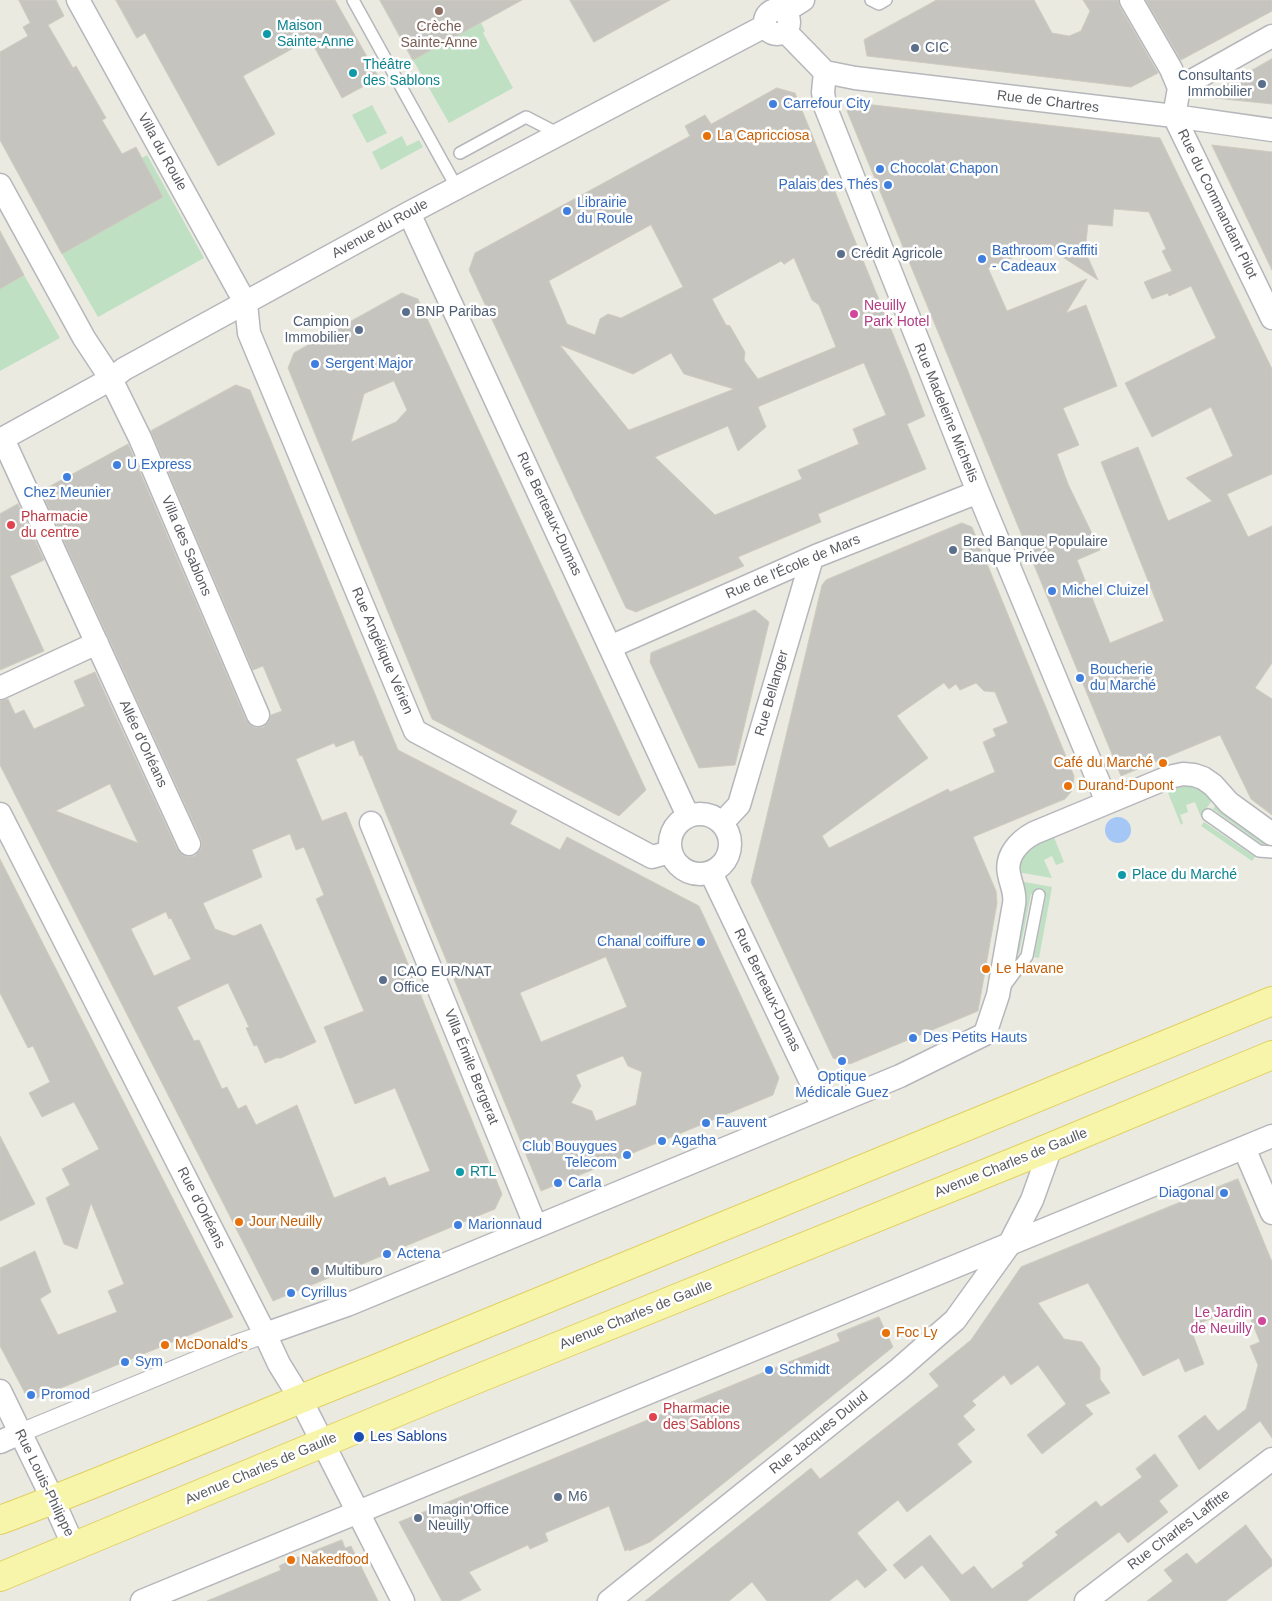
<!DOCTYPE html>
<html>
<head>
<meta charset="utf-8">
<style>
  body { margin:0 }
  canvas { display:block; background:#eaeae0 }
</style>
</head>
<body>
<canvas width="1272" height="1601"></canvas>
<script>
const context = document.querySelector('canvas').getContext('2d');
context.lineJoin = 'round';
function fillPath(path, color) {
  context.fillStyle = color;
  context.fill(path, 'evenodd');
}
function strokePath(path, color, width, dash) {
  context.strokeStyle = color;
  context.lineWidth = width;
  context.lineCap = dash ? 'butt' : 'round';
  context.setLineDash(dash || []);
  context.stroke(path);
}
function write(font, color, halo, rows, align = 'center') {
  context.font = font + ' Arial,sans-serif';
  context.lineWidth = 5;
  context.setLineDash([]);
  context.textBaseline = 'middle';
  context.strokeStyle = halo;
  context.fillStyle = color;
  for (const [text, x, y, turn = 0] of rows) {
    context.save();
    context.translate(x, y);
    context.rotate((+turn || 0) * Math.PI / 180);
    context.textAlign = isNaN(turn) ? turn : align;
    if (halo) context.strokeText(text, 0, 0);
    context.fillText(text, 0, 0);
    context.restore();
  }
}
fillPath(new Path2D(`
  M481,23L485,31L483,33L513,88L449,123L413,60Z
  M372,105L387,133L367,143L352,115Z
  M402,136L407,146L419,140L423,147L381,170L372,152Z
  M147,155L204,258L98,317L62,254L163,197L142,158Z
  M24,275L60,338L0,371V289Z
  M1180,783L1199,786L1212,800L1201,817L1195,802L1186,805L1188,812L1180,815L1183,823L1181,825L1166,788Z
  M1216,805L1266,841L1263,845L1213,809Z
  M1204,822L1255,857L1252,861L1201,826Z
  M1053,835L1064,862L1056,865L1052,856L1044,860L1052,878L1017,872C1020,849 1034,845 1053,835Z
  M1019,881L1052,887L1039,958L1034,957L1046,896L1031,894L1019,954L1014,953Z`), '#bfe0c3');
fillPath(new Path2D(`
  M1105 830a13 13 0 1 1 26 0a13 13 0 1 1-26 0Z`), '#a5c7f6');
const building = new Path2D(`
  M19,0H56L64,16L48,25L73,68L76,66L106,118L102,120L122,154L136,147L163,197L62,254L0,140V52L28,36L23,27L30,23Z
  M116,0H335L379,78L342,98L310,39L243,76L275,134L218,166L145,33L137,38Z
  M380,0H522L413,60Z
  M570,0H670L594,42Z
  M937,0H1034L1052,33L1069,36L1081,31L1090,11L1083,0H1118L1120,7L1158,73L1131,87L867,56L864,40Z
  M1146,0H1272V11L1181,60Z
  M1272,59V104L1205,97Z
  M777,88L795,93L908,371L925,416L907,424L926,469L818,514L821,522L738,557L744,566L636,612L626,608L469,270L475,253L690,136L685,126L705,115L711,124ZM651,225L683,287L621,318L608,314L600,319L595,335L567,324L549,281ZM794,258L812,300L819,305L836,347L758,379L744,360L745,352L730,326L726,325L712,299L781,261L784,264ZM560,345L633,374L671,353L684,374L734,389L629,430ZM864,363L886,415L853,429L859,444L798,470L802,479L715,515L655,457L728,426L738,451L766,427L758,407Z
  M856,103L1160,138L1272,369V474L1227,494L1248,537L1272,526V663L1255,688L1272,699V815L1251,799L1220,735L1121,776L847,111ZM1114,209L1149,212L1166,249L1162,251L1172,271L1144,282L1152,299L1168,293L1169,296L1191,286L1216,338L1125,383L1152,437L1211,407L1233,456L1186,478L1212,501L1168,521L1138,447L1101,462L1164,621L1110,643L1077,560L1100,550L1068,484L1057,454L1079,445L1063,408L1117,386L1086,305L1066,313L1087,279L1007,311L988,268L1044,245L1098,280L1085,251L1088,224L1112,226Z
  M1212,145L1272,152V270L1231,185Z
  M0,231L24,275L0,289Z
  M402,293L418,299L646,790L619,816L432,719L288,368L294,353ZM394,381L407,410L396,422L351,442L364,394Z
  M236,385L250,390L398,750L517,811L510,824L560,850L567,837L699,906L779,1078L773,1095L541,1191L362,755L360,756L354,740L336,747L334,743L296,759L322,821L346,812L502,1194L495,1209L273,1301L0,765V701L8,699L15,714L24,710L34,729L85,706L74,681L95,672L177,849L182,855L188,857L195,856L200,851L202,845L201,839L41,491L128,444L246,720L250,725L256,728L264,727L269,722L271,715L282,711L263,666L253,670L151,431ZM110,784L138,843L56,811ZM290,834L296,850L304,847L324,895L316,899L364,1011L324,1027L355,1104L395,1088L430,1171L389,1186L385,1177L334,1198L297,1105L256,1125L246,1105L238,1109L227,1087L222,1089L199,1040L194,1041L177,1007L228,983L249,1027L246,1028L254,1046L257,1045L265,1063L276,1058H281L316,1042L261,924L234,936L215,929L203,903L262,877L252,850ZM166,912L169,919L171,918L191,959L154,976L131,929ZM606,957L627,1007L541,1042L520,993ZM623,1056L628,1066L642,1072L636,1105L596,1121L592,1111L571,1103L581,1086L576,1075Z
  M18,504L44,560L10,576L44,651L0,670V514Z
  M962,523L972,527L1074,776L1073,786L1071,792L1065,799L973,837L996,891L997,903L978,1011L850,1064L833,1058L751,882L822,585L826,580ZM944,683L949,689L956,684L960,690L976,683L984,691L995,692L1008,723L993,729L996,736L983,742L995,772L950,792L948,789L829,848L822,836L928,758L897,716Z
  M755,610L769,622L735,765L699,768L650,662L651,653Z
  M0,859L233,1317L37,1398L25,1393L0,1346V1268L35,1251L51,1292L40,1299L58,1335L117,1312L108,1291L124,1284L91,1203L77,1249L64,1244L46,1198L70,1185L62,1169L99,1149L74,1102L42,1117L29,1093L50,1082L33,1046L28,1048L0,993Z
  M0,1136L35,1204L0,1221Z
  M1238,1179L1272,1262V1438L1260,1421L1199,1470L1178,1436L1205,1415L1218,1431L1246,1409L1258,1365L1250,1346L1260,1342L1245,1305L1190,1327L1204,1364L1185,1372L1179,1358L1143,1376L1088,1283L1038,1303L1064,1339L1082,1342L1100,1368V1379L1110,1393L1085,1405L1093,1414L1042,1454L1027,1435L1066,1404L1038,1365L1011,1385L1004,1375L972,1401L976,1405L963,1416L975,1430L957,1444L972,1462L907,1512L898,1500L857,1533L887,1570L865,1588L857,1579L829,1601H767L752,1582L729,1601H645L811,1468L820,1479L939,1386L929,1374L971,1340L1021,1267Z
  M879,1317L893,1347L663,1532L650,1542L629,1551V1549L625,1551L609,1506L545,1533L548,1541L530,1549L528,1545L469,1572L481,1590L459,1601H442L399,1522L840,1341L837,1334Z
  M1155,1454L1178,1486L1159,1501L1168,1512L1128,1543L1119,1532L1027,1601H951L922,1565L905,1579L893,1565L930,1535L962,1575L974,1566L992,1589L1024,1566L1022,1563L1058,1535L1055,1532L1096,1501L1101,1507L1142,1477L1136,1469Z
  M1246,1525L1272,1560V1566L1226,1601H1147L1173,1581L1164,1570L1187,1553L1196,1564Z
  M342,1540L345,1548L351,1546L378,1601H207L281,1570L279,1566L291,1560Z`);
fillPath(building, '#c6c4be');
strokePath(building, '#ceccbf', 1);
const service = new Path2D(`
  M353,0L457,188
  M871,0L879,4L886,0
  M460,153L526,117L559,134
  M1208,815L1259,851L1272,852
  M1004,987L1027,956L1039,895`);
const pedestrian = new Path2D(`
  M20,1433L236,1344L265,1334`);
const minor = new Path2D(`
  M78,0L246,304L249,333L415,731L652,857L670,852
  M1131,0L1171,69L1179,88
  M765 22a12 12 0 1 1 24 0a12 12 0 1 1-24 0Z
  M784,12L803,0
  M785,31L825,72
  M1272,36L1179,88L1174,116L1272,318
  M825,72L823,92L825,106L978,492L1107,802
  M825,72L855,78L1174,116L1272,130
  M0,185L84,338L111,379L140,438L258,715
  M409,213L688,816
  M3,439L189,844
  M0,440L111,379L124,369L409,213L765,26
  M610,647L816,556L978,492
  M0,688L97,643
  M670 844a30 30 0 1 1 60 0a30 30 0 1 1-60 0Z
  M0,814L265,1334L279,1364L300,1398L403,1601
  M371,823L536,1227
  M722,823L739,805L812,558
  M711,873L823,1107
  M1244,1148L1272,1213
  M265,1334L347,1305L625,1190L900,1076L985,1034L998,995L1014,904C1016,893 1011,885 1009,874C1005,856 1019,841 1034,833L1169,777L1183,774L1194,775L1203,778L1213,785L1229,803L1272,834
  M0,1391L53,1500L74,1547
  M0,1442L20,1433
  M142,1601L1272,1136
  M609,1601L899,1369L955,1320L1009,1245L1032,1200L1051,1147
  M1086,1601L1272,1459`);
const primary = new Path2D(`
  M0,1520C126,1473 248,1419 373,1370L1272,1001
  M0,1577L472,1381L1051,1147L1272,1055`);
strokePath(service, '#b6b7bc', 14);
strokePath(pedestrian, '#b6b7bc', 20);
strokePath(minor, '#b6b7bc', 25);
strokePath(primary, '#e2d062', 30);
strokePath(service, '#fff', 11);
strokePath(pedestrian, '#fff', 18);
strokePath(minor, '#fff', 22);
strokePath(primary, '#f6f5aa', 28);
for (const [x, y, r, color] of [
  [439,11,5,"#8d6e63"],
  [267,34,5,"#0f9aa8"],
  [915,48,5,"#5c6f8a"],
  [353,73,5,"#0f9aa8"],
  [1262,84,5,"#5c6f8a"],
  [773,104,5,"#3f7fe0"],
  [707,136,5,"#e8710a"],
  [880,169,5,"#3f7fe0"],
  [888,185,5,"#3f7fe0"],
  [567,211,5,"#3f7fe0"],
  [841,254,5,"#5c6f8a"],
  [982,259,5,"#3f7fe0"],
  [406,312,5,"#5c6f8a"],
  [854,314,5,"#d1479c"],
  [359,330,5,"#5c6f8a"],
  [315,364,5,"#3f7fe0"],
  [117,465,5,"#3f7fe0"],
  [67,477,5,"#3f7fe0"],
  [11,525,5,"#e0444e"],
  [953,550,5,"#5c6f8a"],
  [1052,591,5,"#3f7fe0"],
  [1080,678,5,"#3f7fe0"],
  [1163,763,5,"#e8710a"],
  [1068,786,5,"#e8710a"],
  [1122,875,5,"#0f9aa8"],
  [701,942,5,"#3f7fe0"],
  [986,969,5,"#e8710a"],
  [383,980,5,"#5c6f8a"],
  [913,1038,5,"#3f7fe0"],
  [842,1061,5,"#3f7fe0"],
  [706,1123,5,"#3f7fe0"],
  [662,1141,5,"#3f7fe0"],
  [627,1155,5,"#3f7fe0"],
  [460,1172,5,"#0f9aa8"],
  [558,1183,5,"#3f7fe0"],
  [1224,1193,5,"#3f7fe0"],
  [239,1222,5,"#e8710a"],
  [458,1225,5,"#3f7fe0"],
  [387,1254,5,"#3f7fe0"],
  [315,1271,5,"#5c6f8a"],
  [291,1293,5,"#3f7fe0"],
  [1262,1321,5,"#d1479c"],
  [886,1333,5,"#e8710a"],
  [165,1345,5,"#e8710a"],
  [125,1362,5,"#3f7fe0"],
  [769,1370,5,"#3f7fe0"],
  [31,1395,5,"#3f7fe0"],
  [653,1417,5,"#e0444e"],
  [359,1437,6,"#1a4fb4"],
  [558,1497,5,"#5c6f8a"],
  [418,1518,5,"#5c6f8a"],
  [291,1560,5,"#e8710a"]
]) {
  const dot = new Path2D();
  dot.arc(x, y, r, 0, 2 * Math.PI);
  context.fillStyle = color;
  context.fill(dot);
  strokePath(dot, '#fff', 2);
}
write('14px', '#0d838f', '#fff', [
  ["Maison",277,26],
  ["Sainte-Anne",277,42],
  ["Théâtre",363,65],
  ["des Sablons",363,81],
  ["Place du Marché",1132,875],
  ["RTL",470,1172]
], 'left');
write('14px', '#785e54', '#fff', [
  ["Crèche",439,27],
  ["Sainte-Anne",439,43]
]);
write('14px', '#4e5e75', '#fff', [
  ["CIC",925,48],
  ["Consultants",1252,76,"right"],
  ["Immobilier",1252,92,"right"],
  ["Crédit Agricole",851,254],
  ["BNP Paribas",416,312],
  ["Campion",349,322,"right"],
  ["Immobilier",349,338,"right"],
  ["Bred Banque Populaire",963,542],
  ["Banque Privée",963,558],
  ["ICAO EUR/NAT",393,972],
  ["Office",393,988],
  ["Multiburo",325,1271],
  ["M6",568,1497],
  ["Imagin'Office",428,1510],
  ["Neuilly",428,1526]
], 'left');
write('14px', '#595b60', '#fff', [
  ["Rue de Chartres",1048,102,7],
  ["Villa du Roule",162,152,61],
  ["Rue du Commandant Pilot",1217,204,64],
  ["Avenue du Roule",380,229,-29],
  ["Rue Madeleine Michelis",946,413,68],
  ["Rue Berteaux-Dumas",549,514,65],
  ["Villa des Sablons",186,546,67],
  ["Rue de l'École de Mars",793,567,-23],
  ["Rue Angélique Vérien",382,651,67],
  ["Rue Bellanger",772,693,-74],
  ["Allée d'Orléans",143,744,65],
  ["Rue Berteaux-Dumas",767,990,64],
  ["Villa Émile Bergerat",471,1067,68],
  ["Avenue Charles de Gaulle",1011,1163,-22],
  ["Rue d'Orléans",201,1208,63],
  ["Avenue Charles de Gaulle",636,1315,-22],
  ["Rue Jacques Dulud",819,1433,-39],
  ["Avenue Charles de Gaulle",261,1469,-23],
  ["Rue Louis-Philippe",44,1483,64],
  ["Rue Charles Laffitte",1179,1530,-37]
]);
write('14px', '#366cbe', '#fff', [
  ["Carrefour City",783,104],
  ["Chocolat Chapon",890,169],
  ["Palais des Thés",878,185,"right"],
  ["Librairie",577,203],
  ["du Roule",577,219],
  ["Bathroom Graffiti",992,251],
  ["- Cadeaux",992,267],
  ["Sergent Major",325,364],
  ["U Express",127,465],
  ["Chez Meunier",67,493,"center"],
  ["Michel Cluizel",1062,591],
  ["Boucherie",1090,670],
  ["du Marché",1090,686],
  ["Chanal coiffure",691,942,"right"],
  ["Des Petits Hauts",923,1038],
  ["Optique",842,1077,"center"],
  ["Médicale Guez",842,1093,"center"],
  ["Fauvent",716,1123],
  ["Agatha",672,1141],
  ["Club Bouygues",617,1147,"right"],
  ["Telecom",617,1163,"right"],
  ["Carla",568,1183],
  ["Diagonal",1214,1193,"right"],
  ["Marionnaud",468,1225],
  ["Actena",397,1254],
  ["Cyrillus",301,1293],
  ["Sym",135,1362],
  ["Schmidt",779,1370],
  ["Promod",41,1395]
], 'left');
write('14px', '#c56008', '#fff', [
  ["La Capricciosa",717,136],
  ["Café du Marché",1153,763,"right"],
  ["Durand-Dupont",1078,786],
  ["Le Havane",996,969],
  ["Jour Neuilly",249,1222],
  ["Foc Ly",896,1333],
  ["McDonald's",175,1345],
  ["Nakedfood",301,1560]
], 'left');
write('14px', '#b23c85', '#fff', [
  ["Neuilly",864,306],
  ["Park Hotel",864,322],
  ["Le Jardin",1252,1313,"right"],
  ["de Neuilly",1252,1329,"right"]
], 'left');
write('14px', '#be3a42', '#fff', [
  ["Pharmacie",21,517],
  ["du centre",21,533],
  ["Pharmacie",663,1409],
  ["des Sablons",663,1425]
], 'left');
write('14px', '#164399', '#fff', [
  ["Les Sablons",370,1437]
], 'left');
</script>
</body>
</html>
